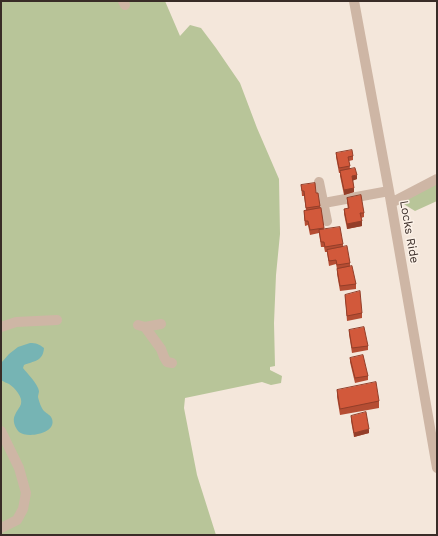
<!DOCTYPE html>
<html>
<head>
<meta charset="utf-8">
<style>
  body { margin:0 }
  #map { position:relative; width:438px; height:536px; overflow:hidden; background:#f4e7db; font-family:"Work Sans",sans-serif }
  canvas { display:block }
  .frame { position:absolute; inset:0; border:2px solid #392c27; pointer-events:none }
</style>
</head>
<body>
<div id="map">
<canvas width="438" height="536"></canvas>
<div class="frame"></div>
</div>
<script>
const context = document.querySelector('canvas').getContext('2d');
context.lineJoin = 'round';
function fillPath(path, color) {
  context.fillStyle = color;
  context.fill(path, 'evenodd');
}
function strokePath(path, color, width, dash) {
  context.strokeStyle = color;
  context.lineWidth = width;
  context.lineCap = dash ? 'butt' : 'round';
  context.setLineDash(dash || []);
  context.stroke(path);
}
function write(font, color, halo, rows, align = 'center') {
  context.font = font + ' "Work Sans",sans-serif';
  context.lineWidth = 3;
  context.setLineDash([]);
  context.textBaseline = 'middle';
  context.strokeStyle = halo;
  context.fillStyle = color;
  for (const [text, x, y, turn = 0] of rows) {
    context.save();
    context.translate(x, y);
    context.rotate((+turn || 0) * Math.PI / 180);
    context.textAlign = isNaN(turn) ? turn : align;
    if (halo) context.strokeText(text, 0, 0);
    context.fillText(text, 0, 0);
    context.restore();
  }
}
fillPath(new Path2D(`
  M1,1H165L180,36L190,25L201,28L216,48L240,83L257,128L279,179L280,234L276,275L274,323L275,366L270,367V370L282,376L281,383L271,385L262,382L185,398L184,408L197,475L216,535H1Z
  M437,179V201L415,211L402,203L410,191Z`), '#b8c599');
fillPath(new Path2D(`
  M30,343C36,343 39,344 44,348C43,362 33,361 24,365L23,368C27,373 38,384 39,391C39,393 38,395 38,397C39,401 41,408 44,411C47,414 51,415 52,419C57,433 28,439 19,432C15,428 12,420 15,415C16,411 20,408 21,404C23,397 15,388 9,384C7,383 4,382 1,380L2,362L9,354L18,347Z`), '#76b4b4');
strokePath(new Path2D(`
  M123,1L125,5
  M354,1L389,191L437,468
  M319,182L327,221
  M324,203L389,191
  M391,203L437,179
  M138,325L145,327L161,349L164,357L167,362L172,363
  M1,327L16,322L57,320
  M145,327L161,324
  M1,431L19,468L26,493L23,509L17,520L1,528`), '#ceb6a5', 10);
fillPath(new Path2D(`
  M336,153L353,156V160L349,161L350,169L357,179L353,180L354,192L344,195L340,176V173H339L336,157Z
  M301,185L316,193L320,206L324,230L343,244V247L350,263V266L356,284V289L340,291L337,274V269L336,264L329,266L327,252H325L324,247H321L319,233L310,235L308,225L305,226L304,215V211L306,210L304,196H302Z
  M347,198L364,213V217L361,218L362,226L347,229L344,214V209H348L347,203Z
  M345,295L362,313V318L347,321Z
  M349,330L368,346V350L352,353L349,334Z
  M350,358L368,376V380L355,383L350,362Z
  M337,390L379,401V408L340,415L337,397Z
  M351,416L369,433L354,437L351,421Z`), '#b54d33');
fillPath(new Path2D(`
  M357,175V179L352,181V176Z
  M354,188V192L344,195V190Z
  M362,221V226L347,229V224Z
  M369,429V433L354,437V433Z`), '#933e29');
const building = new Path2D(`
  M352,150L353,156L348,157L350,166L339,168L336,153Z
  M355,168L357,175L352,176L354,188L344,190L340,171Z
  M315,183L316,193H318L320,206L306,208L304,191H302L301,185Z
  M361,195L364,213H360L362,221L347,224L344,209L349,208L347,198Z
  M321,208L324,228L310,230L308,221H305L304,211Z
  M340,227L343,244L325,247L324,242H321L319,230Z
  M347,246L350,263L337,265L336,260L329,261L327,250Z
  M352,266L356,284L340,286L337,269Z
  M360,291L362,313L347,316L345,295Z
  M364,327L368,346L352,348L349,330Z
  M363,355L368,376L355,378L350,358Z
  M376,382L379,401L340,409L337,390Z
  M366,412L369,429L354,433L351,416Z`);
fillPath(building, '#d2593b');
strokePath(building, '#933e29', 1);
write('12px', '#392c27', '#fbf1e7', [
  ["Locks Ride",409,232,80]
]);
</script>
</body>
</html>
